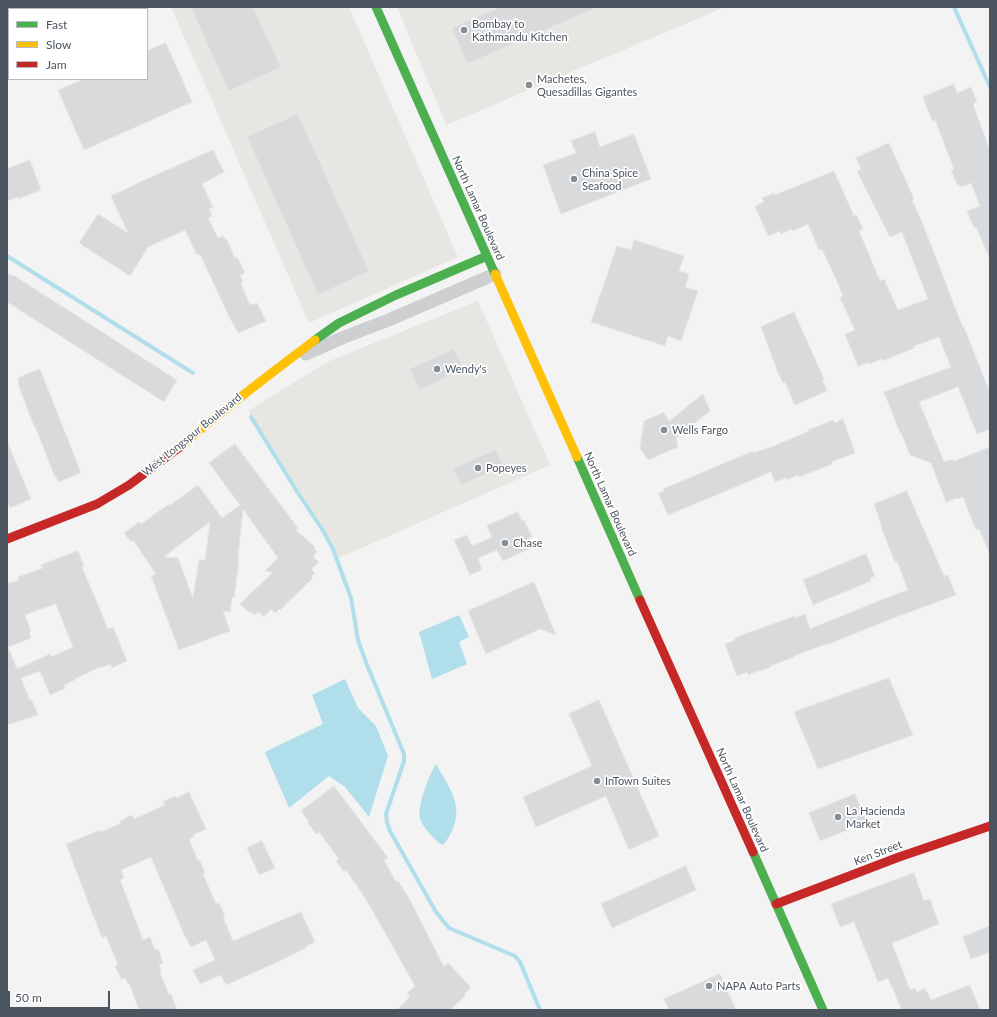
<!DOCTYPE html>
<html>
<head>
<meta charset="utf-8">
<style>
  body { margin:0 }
  #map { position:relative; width:997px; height:1017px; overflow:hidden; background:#f3f3f3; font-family:Lato,sans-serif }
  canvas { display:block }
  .frame { position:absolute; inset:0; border:8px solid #4b555f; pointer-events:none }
  .legend { position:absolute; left:8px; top:8px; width:140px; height:72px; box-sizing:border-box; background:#fff; border:1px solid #b7bbbf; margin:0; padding:5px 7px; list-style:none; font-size:12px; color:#4b555f }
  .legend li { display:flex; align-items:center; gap:8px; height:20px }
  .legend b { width:20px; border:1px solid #b7bbbf }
  .scale { position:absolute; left:8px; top:991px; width:102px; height:18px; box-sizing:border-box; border:2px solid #4b555f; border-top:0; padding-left:5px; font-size:12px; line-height:14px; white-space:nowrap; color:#4b555f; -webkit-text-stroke:3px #fff; paint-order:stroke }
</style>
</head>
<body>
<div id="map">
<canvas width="997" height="1017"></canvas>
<div class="frame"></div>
<ul class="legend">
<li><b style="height:5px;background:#4caf50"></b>Fast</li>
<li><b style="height:5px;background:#ffc107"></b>Slow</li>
<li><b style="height:5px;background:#c62828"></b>Jam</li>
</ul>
<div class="scale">50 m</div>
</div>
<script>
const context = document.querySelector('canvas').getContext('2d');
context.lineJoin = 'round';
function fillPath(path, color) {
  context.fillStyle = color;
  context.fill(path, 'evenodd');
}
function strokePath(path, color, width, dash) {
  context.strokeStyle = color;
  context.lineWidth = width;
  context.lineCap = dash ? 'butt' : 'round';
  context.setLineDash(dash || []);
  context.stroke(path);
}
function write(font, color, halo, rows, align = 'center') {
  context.font = font + ' Lato,sans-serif';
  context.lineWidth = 3.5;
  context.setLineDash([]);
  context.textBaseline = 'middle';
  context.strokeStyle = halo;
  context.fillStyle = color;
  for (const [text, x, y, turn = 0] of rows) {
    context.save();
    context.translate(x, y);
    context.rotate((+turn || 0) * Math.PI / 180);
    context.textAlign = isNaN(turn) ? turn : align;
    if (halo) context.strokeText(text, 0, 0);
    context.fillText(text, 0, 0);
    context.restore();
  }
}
fillPath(new Path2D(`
  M171,7H349L458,257L309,323Z
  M397,7H725L446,125Z
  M478,301L550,465L339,558L248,411L327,362Z`), '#e7e6e2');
fillPath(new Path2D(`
  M459,615L469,637L459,642L467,664L432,679L419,632Z
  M345,679L358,708L376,726L388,756L369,817L345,787L329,776L289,808L265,752L323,724L312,695Z
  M436,764C449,787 465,806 451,833C448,838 446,843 442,845C435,840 422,827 420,818C417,807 429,774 436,764Z`), '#b0deeb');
strokePath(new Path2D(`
  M954,7L990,87
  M7,256L193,373
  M251,417L298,493L322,529L333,549L351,598L358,640L367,665L404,754V761L386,814L387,822L390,831L436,912L449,928L515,956L520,962L540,1010`), '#b0deeb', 4);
const building = new Path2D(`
  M191,7H253L281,67L229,91Z
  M501,7H598L467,64L452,28Z
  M166,43L192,102L84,150L58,90L84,79H147V51Z
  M954,84L957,93L971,87L977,102L973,104L990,151V259L976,227L974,228L967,211L980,206L971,183L961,187L960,185L958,186L951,170L954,169L947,151L935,120L932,121L923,97Z
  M298,114L369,271L318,295L247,137Z
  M595,132L600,147L634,134L651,179L561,214L543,165L576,153L571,141Z
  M889,143L914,199L912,200L922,222L963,328L964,327L990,393V429L977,434L958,387L919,402L944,462L953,459L954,461L990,447V555L979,529L976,530L963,497L958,499L957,498L946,502L931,463L910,455L901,432L900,433L884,392L951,367L939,337L914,346V348L882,361L881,359L869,364V362L858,366L845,334L855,330L840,298L843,296L836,279L822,249L819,250L808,224L793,231L792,229L781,234L780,231L768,236L755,206L764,202L762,198L774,193L775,195L834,171L854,216L856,214L863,229L859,231L880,281L884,279L898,310L928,299L902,232L890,237L857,171L861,169L856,158Z
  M213,150L224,172L202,184L213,207L209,209L212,216L208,218L218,238L223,236L224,239L226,238L235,258L237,257L245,273L240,275L243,282L241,284L250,305L257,303L266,321L238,333L232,321H231L200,254L197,255L185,230L148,247L130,276L79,243L98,214L128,233L111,196L147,179Z
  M30,160L41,190L18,199V197L7,201V169Z
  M634,240L684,256L679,271L689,274L685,287L698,291L681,341L668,336L665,346L591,322L617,246L631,250Z
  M7,273L12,276L13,275L177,380L164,402L7,302Z
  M794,312L824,379L822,380L827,391L795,405L785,382L783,383L778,373L761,327Z
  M454,349L464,369L419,390L410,369Z
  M40,369L81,473L58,482L56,476L55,477L35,426H34L18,384L19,383L18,378Z
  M703,394L710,411L676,438L678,447L648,460L640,448L644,421L664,412L669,421Z
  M843,419L855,453L831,462L832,464L799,477L798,475L787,480L786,478L775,482L771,472L668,515L658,493L664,491L663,489L753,451V453L774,446L809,431L808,430L833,420L834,423Z
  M7,441L31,499L10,508L7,501Z
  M235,444L298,528L296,530L315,547L314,549L317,552L313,557L319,562L311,569L315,573L311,576L313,578L280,610L279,609L275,613L271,609L264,617L258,612L255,615L251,612L250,613L240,604L271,574L272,572L265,571L278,558L243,509L238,557V562H239L234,598L232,597L230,612L223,611L230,631L179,650L151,576L156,574L133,540L131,542L124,533L139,522L141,524L166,506L172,504L198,485L222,518L240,505L209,463ZM210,522L205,560H199L193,598L178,558L164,557Z
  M496,450L503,466L461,485L453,469Z
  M907,491L944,576L948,575L956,595L896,617L826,645V644L794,656V657L770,666L771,667L760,671V670L748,675L747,672L737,676L725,644L735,640L734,638L795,616V618L805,614L810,629L876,602L908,590L897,561L895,562L881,527H882L874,504Z
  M518,512L522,521L524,520L532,537L529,538L533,547L503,561L497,550L478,558L482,570L470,575L454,540L467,535L472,546L492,537L487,526Z
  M78,551L84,566L82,567L108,629L113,627L127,661L112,668L110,664L101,668L100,667L74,679L75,680L64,685L65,688L50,695L40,671L21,678L30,701L32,700L38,715L7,725V584L19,580L18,577L43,568L41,565ZM56,604L73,647L51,657L50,654L17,669L8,647L31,638L29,632L31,631L25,615Z
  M866,554L875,576L870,578L871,581L813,605L803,580Z
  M534,582L556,635L540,629L486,654L468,611Z
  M889,678L913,735L818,769L794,712Z
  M599,700L659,836L629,850L606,796L536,827L523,797L592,766L569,714Z
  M334,786L388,858L384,860L396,882L398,881L409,898L444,967L448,963L471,987L464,995L465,996L450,1010H397L410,997L407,993L415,986L366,899L346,870L344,872L336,861L339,859L319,832L316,834L308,823L309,822L301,811Z
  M189,792L206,829L193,835L194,837L189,839L198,861L200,860L205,873L203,874L216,904L219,903L225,916L223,917L233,941L301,912L315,942L306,946V948L275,963L226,985L221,975L200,984L193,970L215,960L206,940L191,947L184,934L151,857L121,870L124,878L120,880L143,940L150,937L155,950L158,949L163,963L159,964L161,971L160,972L169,995L171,994L177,1010H139L129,983L128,984L125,978L121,979L115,966L118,965L106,936L102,938L66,844L100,830L101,832L121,823L120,821L132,815L134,819L165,805L163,802L175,796L176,798Z
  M855,794L867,822L820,841L809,813Z
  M262,841L275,868L259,875L247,848Z
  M686,866L696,890L612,928L601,904Z
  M914,873L924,901L930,899L939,924L892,943L910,990L915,988L917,992L925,988L931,1000L970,985L980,1010H902L888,978L878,982L854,922L840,927L831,904Z
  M990,926V952L971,959L963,937Z
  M720,974L736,1010H669L664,999Z`);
fillPath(building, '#d9dadc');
strokePath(building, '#e5e5e6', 1);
strokePath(new Path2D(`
  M306,354L342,338L391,319L495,274`), '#cdcfd1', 13);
strokePath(new Path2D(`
  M376,7L495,274
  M315,340L339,323L396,295L487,256
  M577,457L640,600
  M753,852L823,1010`), '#4caf50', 9);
strokePath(new Path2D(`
  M495,274L577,457
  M180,447C223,409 269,375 315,340`), '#ffc107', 9);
strokePath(new Path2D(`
  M7,539L97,504L129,485L180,447
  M640,600L753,852
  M776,904L899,857L990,826`), '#c62828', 9);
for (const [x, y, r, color] of [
  [464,30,4,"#868c93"],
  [529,85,4,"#868c93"],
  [574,179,4,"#868c93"],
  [437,369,4,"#868c93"],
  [664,430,4,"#868c93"],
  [478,468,4,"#868c93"],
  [505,543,4,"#868c93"],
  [597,781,4,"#868c93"],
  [838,817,4,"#868c93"],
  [709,986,4,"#868c93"]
]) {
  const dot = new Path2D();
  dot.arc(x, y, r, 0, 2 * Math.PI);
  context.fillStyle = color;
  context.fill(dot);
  strokePath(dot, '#fff', 1.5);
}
write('11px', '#4b555f', '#fff', [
  ["Bombay to",472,24],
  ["Kathmandu Kitchen",472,37],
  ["Machetes,",537,79],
  ["Quesadillas Gigantes",537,92],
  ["China Spice",582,173],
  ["Seafood",582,186],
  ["Wendy's",445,369],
  ["Wells Fargo",672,430],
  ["Popeyes",486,468],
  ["Chase",513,543],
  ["InTown Suites",605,781],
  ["La Hacienda",846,811],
  ["Market",846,824],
  ["NAPA Auto Parts",717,986]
], 'left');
write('11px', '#4b555f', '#fff', [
  ["North Lamar Boulevard",478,208,66],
  ["West Longspur Boulevard",192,435,-39],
  ["North Lamar Boulevard",610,504,66],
  ["North Lamar Boulevard",742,800,66],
  ["Ken Street",878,853,-21]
]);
</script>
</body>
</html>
